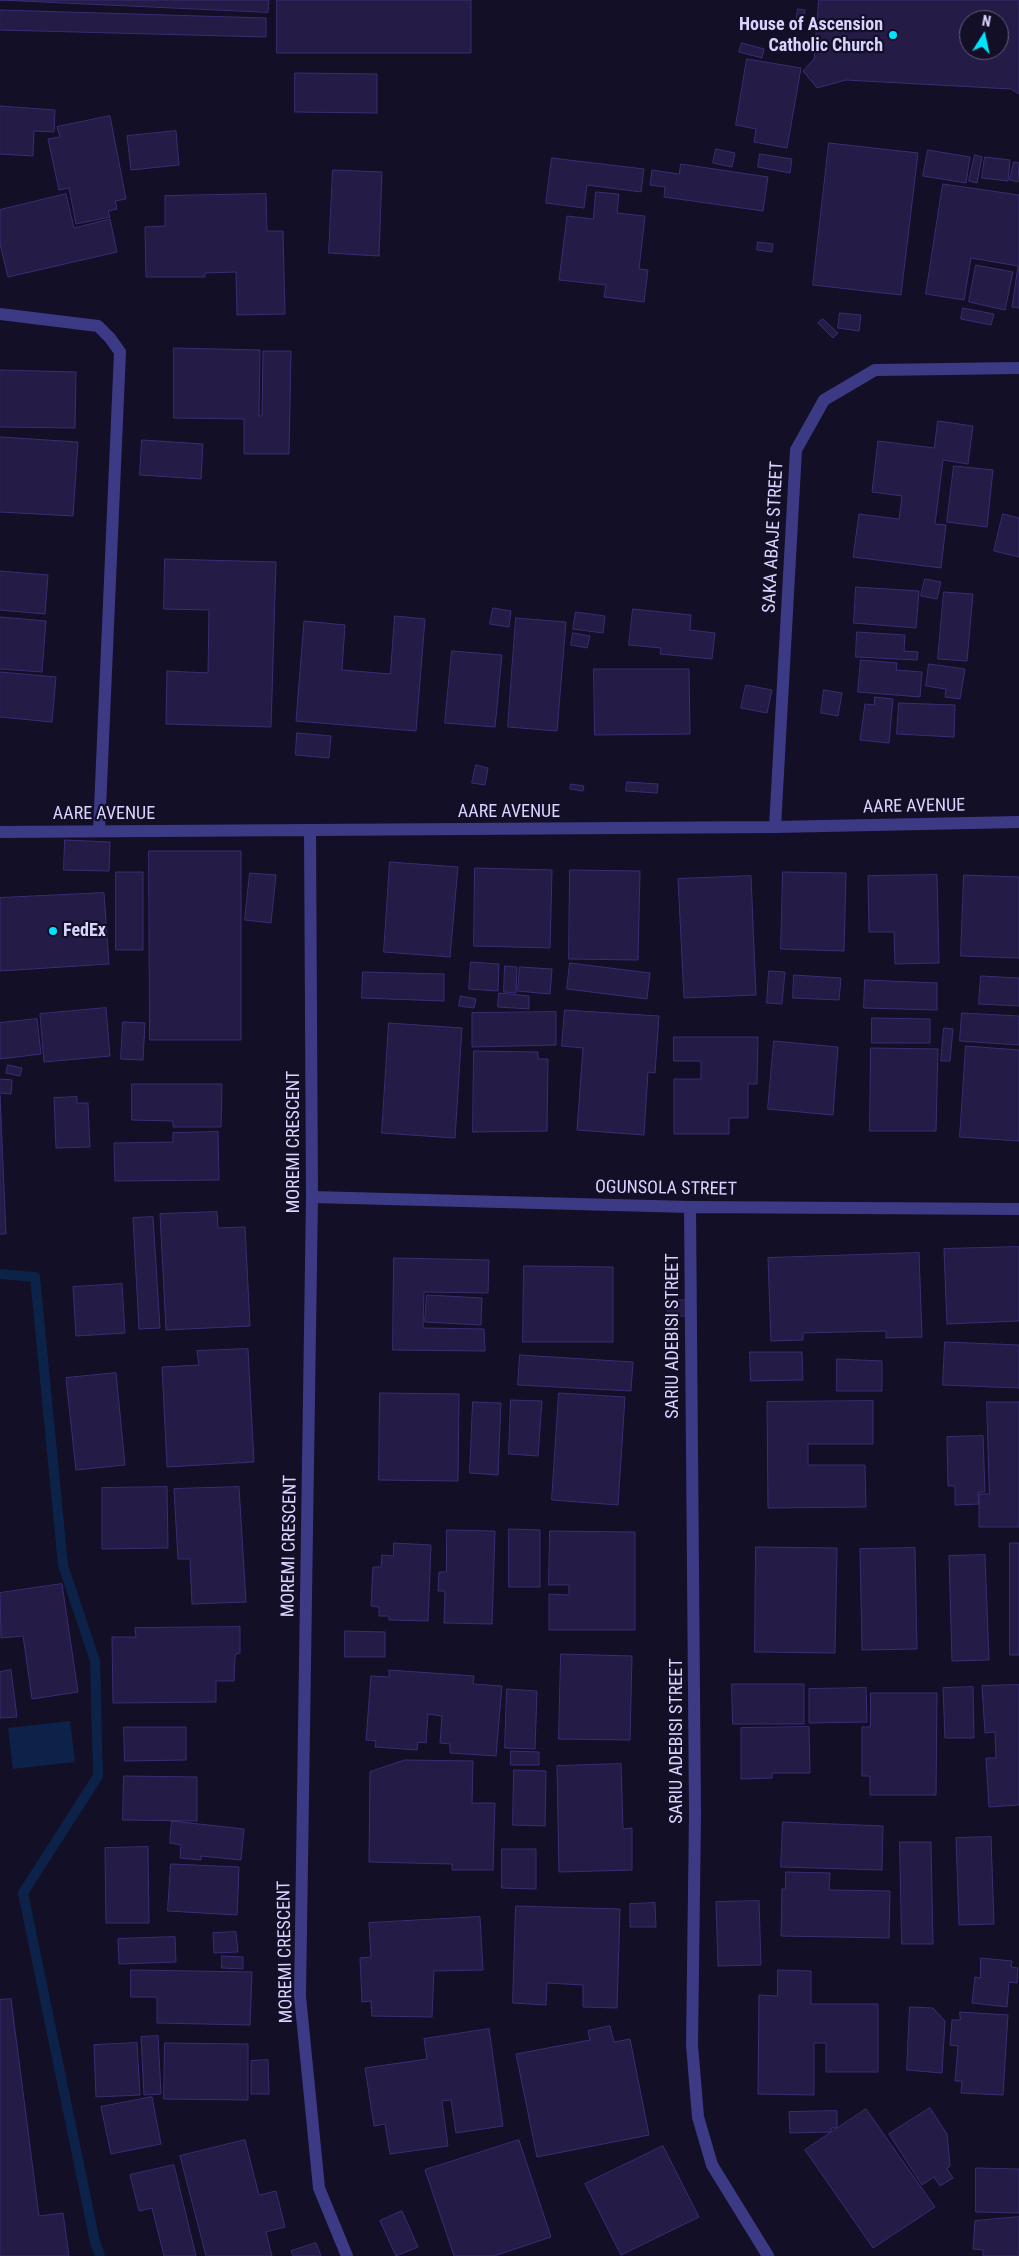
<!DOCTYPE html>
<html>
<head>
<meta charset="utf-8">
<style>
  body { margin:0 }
  #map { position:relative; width:1019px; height:2256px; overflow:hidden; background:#130f26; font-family:"Roboto Condensed",sans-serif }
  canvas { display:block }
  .north { position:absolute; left:959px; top:10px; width:50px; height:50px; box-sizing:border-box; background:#130f26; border:1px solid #625e7d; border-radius:50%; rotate:10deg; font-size:14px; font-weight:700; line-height:20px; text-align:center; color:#d9d4ff }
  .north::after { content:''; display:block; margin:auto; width:18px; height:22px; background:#00e5ff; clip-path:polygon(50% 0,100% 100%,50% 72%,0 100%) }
</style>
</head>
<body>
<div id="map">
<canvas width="1019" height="2256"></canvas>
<div class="north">N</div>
</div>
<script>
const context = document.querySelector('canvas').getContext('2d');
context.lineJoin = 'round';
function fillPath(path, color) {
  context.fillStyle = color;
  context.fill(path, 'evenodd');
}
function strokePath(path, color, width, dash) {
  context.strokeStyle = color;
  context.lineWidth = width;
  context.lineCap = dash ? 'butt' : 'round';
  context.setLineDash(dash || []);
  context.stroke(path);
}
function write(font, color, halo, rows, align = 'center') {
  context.font = font + ' "Roboto Condensed",sans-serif';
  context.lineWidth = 4.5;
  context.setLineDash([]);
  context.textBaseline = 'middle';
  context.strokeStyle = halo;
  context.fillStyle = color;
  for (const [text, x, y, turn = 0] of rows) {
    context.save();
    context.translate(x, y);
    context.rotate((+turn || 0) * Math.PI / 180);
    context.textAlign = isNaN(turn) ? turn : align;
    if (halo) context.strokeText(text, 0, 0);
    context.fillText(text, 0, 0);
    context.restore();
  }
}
fillPath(new Path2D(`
  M70,1721L75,1762L13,1769L8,1728Z`), '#0c2248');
strokePath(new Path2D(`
  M0,1274L35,1277L63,1565L95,1661L98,1776L23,1893L95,2242L100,2256`), '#0c2248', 10);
const building = new Path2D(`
  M0,0H269L268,12Z
  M277,0H471V53H277Z
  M819,0H1019V94L1011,89L846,80L817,88L803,71L814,59ZM969,20H999V50H969Z
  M798,9L805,10L802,30L795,29Z
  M0,10L266,18V37L0,30Z
  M742,43L764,49L762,58L739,52Z
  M747,59L801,68L787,148L754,142L756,129L736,125Z
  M295,73L377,74V113L295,112Z
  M0,106L55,110L54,132L34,131L33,156L0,154Z
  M110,116L126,199L115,201L117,209L108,211L110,217L76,224L69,188L59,190L48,139L60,137L57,127Z
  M176,131L179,165L131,170L127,136Z
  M829,143L918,153L901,295L813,285Z
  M716,149L735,153L732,167L713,163Z
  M928,150L970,157L966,183L923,176Z
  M760,154L792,159L790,173L758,167Z
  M975,155L982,157L977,183L969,181Z
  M985,157L1010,160L1008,181L982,178Z
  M552,158L644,169L641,192L587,185L584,208L546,203Z
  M1014,162L1019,163L1018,182L1010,180Z
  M681,164L768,177L763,211L664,197L665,187L650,185L652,170L679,174Z
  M333,170L382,172L379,256L329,253Z
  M943,184L1019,195V308L1012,307L1018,266L971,258L964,300L926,294Z
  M596,192L619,194L617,213L645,216L639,269L648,270L644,302L604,297L606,285L559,280L567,216L593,219Z
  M66,194L74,228L110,219L117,252L8,277L0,244V210Z
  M266,194L267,231H283L285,314L237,315L236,272L205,273V277H146L145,227L165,226V196Z
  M758,242L773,244L772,252L757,250Z
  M976,265L1013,272L1005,310L969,302Z
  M963,308L994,314L991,325L961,319Z
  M840,313L861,315L859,331L838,328Z
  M823,319L838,333L833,338L818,323Z
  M174,348L260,350L259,416H262L263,351H291L289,454H244V419L174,418Z
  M0,370L76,372L75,428L0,427Z
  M938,421L973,426L968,464L943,460L935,524L946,525L941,568L853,557L859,514L899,519L902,496L872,492L878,441L934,448Z
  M0,437L78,442L73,516L0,512Z
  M142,440L203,444L201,479L140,475Z
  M954,466L993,470L987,527L947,522Z
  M1003,514L1019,518V557L994,551Z
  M165,559L276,562L271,727L166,724L167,671L208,673L209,610L164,609Z
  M0,571L48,575L45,614L0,610Z
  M925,579L941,582L937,599L921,596Z
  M856,587L919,591L916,628L854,623Z
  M944,592L973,594L967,661L938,659Z
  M493,608L511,611L509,627L490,624Z
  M633,609L691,615L690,630L715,633L712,659L660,654L661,648L629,645Z
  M576,612L605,616L603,633L573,629Z
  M395,616L425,619L416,731L296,721L304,621L345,625L342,670L390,674Z
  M0,617L46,621L42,672L0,669Z
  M516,618L566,622L557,731L508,727Z
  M857,632L905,635L904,651L918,652L917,660L856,657Z
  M573,633L590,636L587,648L571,645Z
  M452,651L502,655L495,727L445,723Z
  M861,660L897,663L896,670L922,672L920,697L858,692Z
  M929,664L965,669L960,699L945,697L946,689L926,686Z
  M594,669H689L690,734L595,735Z
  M0,672L56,677L52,722L0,717Z
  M746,685L772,690L767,713L741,708Z
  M824,690L842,693L838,716L821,713Z
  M875,697L893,699L889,743L860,740L865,704L874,705Z
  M899,703L955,705L954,737L897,734Z
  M297,733L331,736L329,758L296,755Z
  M476,765L488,768L485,785L472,783Z
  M627,782L658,784L657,793L626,791Z
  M571,784L584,786L583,791L570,789Z
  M65,840L110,842L109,871L64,870Z
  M149,851H241V1040H150Z
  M390,862L458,867L450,957L384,952Z
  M475,868L552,870L550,948L474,946Z
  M570,870L640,871L638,960L569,959Z
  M116,872H143V950H116Z
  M783,872L846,873L844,951L781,949Z
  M250,873L276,875L271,923L245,920Z
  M937,875L939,963L895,964L894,932H869L868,876Z
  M964,875L1019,877V958L961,956Z
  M751,876L756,995L684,998L678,879Z
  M104,893L109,964L0,971V898Z
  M471,962L499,964L498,991L469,989Z
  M570,963L650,973L647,999L567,989Z
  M505,966L517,967L516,993L504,992Z
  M520,967L552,969L550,994L518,991Z
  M769,971L785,972L782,1004L767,1003Z
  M363,972L444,974V1001L362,998Z
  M794,975L841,978L839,1000L793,998Z
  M981,976L1019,978V1006L979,1004Z
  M865,980L937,983V1010L864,1008Z
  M499,993L529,996V1009L498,1007Z
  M461,996L476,999L474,1008L459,1006Z
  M106,1008L110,1056L44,1062L40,1014Z
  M565,1010L659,1016L655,1073L648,1072L644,1135L577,1130L583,1048L562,1046Z
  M556,1012V1045L472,1047V1013Z
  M962,1013L1019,1016V1045L960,1041Z
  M872,1018L930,1019V1043H872Z
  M37,1019L41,1054L0,1059V1023Z
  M123,1022L145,1023L143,1060L121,1059Z
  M389,1023L462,1028L455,1138L382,1133Z
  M944,1028L953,1029L950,1061H941Z
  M674,1037H758L757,1084H748V1118H729V1134H674V1079H701V1061H674Z
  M774,1041L838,1047L833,1115L768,1109Z
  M966,1046L1019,1050V1141L960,1137Z
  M871,1048L938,1049L936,1131H870Z
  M474,1051L538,1052V1059H548L547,1131L473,1132Z
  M8,1065L22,1068L20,1076L6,1073Z
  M0,1079L12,1080L11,1094L0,1093Z
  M132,1084H222L221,1127H173V1121L132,1120Z
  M0,1095L6,1234H0Z
  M77,1097V1103H88L90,1147L56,1148L54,1098Z
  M218,1132L219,1180L115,1181L114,1143L173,1142V1133Z
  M217,1212L218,1228L245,1227L250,1326L166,1330L160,1214Z
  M153,1217L160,1328L139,1329L133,1218Z
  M1019,1247V1321L947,1324L944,1249Z
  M919,1253L922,1337L886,1338V1331L803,1333V1340L771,1341L768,1258Z
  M394,1258L489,1260L488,1293L424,1292L423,1328L484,1329L485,1351L393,1350Z
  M524,1266L613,1267V1342H523Z
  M122,1284L125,1333L76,1336L73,1287Z
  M427,1295L482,1298L481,1325L425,1322Z
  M669,1300H686V1316H668Z
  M945,1342L1019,1345V1388L943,1385Z
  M248,1349L254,1462L167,1467L162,1367L199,1365L197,1351Z
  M750,1352H802L803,1380L751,1381Z
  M520,1355L633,1362L631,1391L518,1385Z
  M837,1359L882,1361V1391H837Z
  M116,1373L125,1465L76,1470L66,1378Z
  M380,1393L459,1394L458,1481L379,1480Z
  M559,1393L625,1397L618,1505L552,1500Z
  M511,1400L542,1401L538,1456L509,1454Z
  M873,1401V1444H808V1465H865L866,1507L768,1508L767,1402Z
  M473,1402L501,1403L498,1475L470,1473Z
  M987,1402H1019V1527H979V1494H989Z
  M983,1436L985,1492H978L979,1504L955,1505V1486H948L947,1437Z
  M167,1487L168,1548L102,1549V1488Z
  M239,1487L246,1602L192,1604L190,1559H178L174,1489Z
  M509,1529L540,1530V1587H509Z
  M447,1530L495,1531L492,1624L444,1623L445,1591H438L439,1572H446Z
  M550,1531L635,1532V1630H549V1594L569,1595V1585H549Z
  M394,1543L431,1545L428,1621L389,1620V1616H379V1607L371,1606L373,1567H381L382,1555L393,1556Z
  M1010,1543H1019V1655H1010Z
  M756,1547L837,1548L835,1653L755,1652Z
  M915,1548L917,1649L862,1650L860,1549Z
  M985,1555L989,1660L952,1661L949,1556Z
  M62,1584L78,1692L32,1699L23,1636L1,1638L0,1593Z
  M240,1627V1653L236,1654L235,1657L234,1681H216V1702L113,1703L112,1637H136L135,1628Z
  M345,1631L385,1632V1657H345Z
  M561,1654L632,1656L630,1740L559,1739Z
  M11,1670L17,1717L0,1718V1672Z
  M389,1670L474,1676L473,1684L502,1686L496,1756L450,1753V1744L440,1743L442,1716L428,1714L426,1743L418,1742L417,1750L375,1747L376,1741L366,1740L371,1676L389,1677Z
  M732,1684H804V1724H733Z
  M1019,1685V1805L989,1807L986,1758H996L995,1732L985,1733L982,1686Z
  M973,1687L974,1738H945L943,1688Z
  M866,1688L867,1722L809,1723V1689Z
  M507,1689L537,1691L535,1749L505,1748Z
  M871,1693H937L936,1795H870V1776H862V1727H870Z
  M124,1727H186V1760L125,1761Z
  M809,1727L810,1773H772V1778L741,1779V1728Z
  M511,1751L539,1752V1765H511Z
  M405,1760L473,1761L472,1803H495L493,1870H452V1864L369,1862L370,1772Z
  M621,1764L623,1829L632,1828V1870L559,1872L557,1766Z
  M514,1770L546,1771L545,1826L513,1825Z
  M124,1776L197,1777V1821L123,1820Z
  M172,1821L244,1829L241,1860L201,1856V1860L180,1858L181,1845L170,1843Z
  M783,1822L883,1826L882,1870L781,1867Z
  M991,1837L994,1924L959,1925L956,1838Z
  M900,1842H931L933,1944H902Z
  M148,1847L149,1923H106L105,1848Z
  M502,1849H536V1889L502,1888Z
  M171,1864L239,1867L237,1915L168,1911Z
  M786,1872L830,1873L829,1890L890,1891L889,1938L781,1936L782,1889H785Z
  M759,1901L761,1965L718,1966L716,1902Z
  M655,1903L656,1927H630V1904Z
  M516,1906L620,1909L617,2008L583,2007V1985L547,1983L546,2005L513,2003Z
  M480,1917L483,1970L434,1971L432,2017L372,2016L371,2001L362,2002L360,1958L371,1957L369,1923Z
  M236,1932L238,1952L214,1953L213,1933Z
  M175,1937L176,1962L119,1964L118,1939Z
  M222,1956L243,1957V1969L222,1968Z
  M981,1958L1012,1961L1011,1967L1018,1968L1017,1983L1009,1982L1007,2007L972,2003L975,1977L980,1978Z
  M131,1970L252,1972L250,2025L157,2023V1997H131Z
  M778,1970L811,1971V2004H878V2072H826V2043H814V2095L758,2094L759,1995L777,1996Z
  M11,1999L39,2216L63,2213L69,2256H0V2000Z
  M910,2007L933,2008L945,2021L942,2073L907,2070Z
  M960,2012L1008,2015L1003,2095L961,2093L962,2081H955L958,2046L950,2045L952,2020H960Z
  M610,2026L614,2042L630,2039L649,2135L537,2157L516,2054L590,2040L588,2031Z
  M489,2029L503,2126L456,2133L451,2100L442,2101L448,2146L390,2154L385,2124L374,2126L365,2068L427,2059L424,2039Z
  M158,2036L161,2094L144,2095L141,2037Z
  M137,2043L140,2095L96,2097L94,2045Z
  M165,2043L248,2044V2100L164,2099Z
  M268,2060L269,2094H251V2061Z
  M152,2097L161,2144L111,2154L101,2107Z
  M930,2108L947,2134L950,2166L947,2169L953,2178L940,2186L934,2177L922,2185L889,2134Z
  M866,2109L935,2207L873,2248L805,2150Z
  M837,2111V2128H831V2132L790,2133L789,2112Z
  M245,2140L259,2195L276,2191L285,2227L266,2232L272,2256H206L180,2156Z
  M519,2140L551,2237L494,2256H454L425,2170Z
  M663,2146L699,2217L621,2255L585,2184Z
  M174,2165L196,2256H164L152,2208L139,2211L130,2175Z
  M976,2168L1019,2169V2213L976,2212Z
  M402,2211L418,2247L396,2256L380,2221Z
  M1019,2217V2256H983V2250L973,2249L975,2221Z
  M316,2243L321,2256H293L291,2251Z`);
fillPath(building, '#241b47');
strokePath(building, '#3b2d73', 1);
strokePath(new Path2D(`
  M0,314L98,326L110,338L120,352L99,831`), '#3d3a85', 12);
strokePath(new Path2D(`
  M775,827L796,450L824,400L875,370L1019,368
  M310,831L312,1197L300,1996L319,2188L347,2256
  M0,832L775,827L1019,822
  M312,1197L690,1207L1019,1209
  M690,1207L695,1814L692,2045L698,2117L712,2165L768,2256`), '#3d3a85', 12);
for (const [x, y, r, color] of [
  [893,35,5,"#00e5ff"],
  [53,931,5,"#00e5ff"]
]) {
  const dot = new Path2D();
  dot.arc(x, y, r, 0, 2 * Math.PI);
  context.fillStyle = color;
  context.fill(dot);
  strokePath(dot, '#130f26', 2);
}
write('bold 18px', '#d9d4ff', '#130f26', [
  ["House of Ascension",883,25],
  ["Catholic Church",883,46],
  ["FedEx",63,931,"left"]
], 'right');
write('18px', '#d9d4ff', '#130f26', [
  ["SAKA ABAJE STREET",774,537,-87],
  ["AARE AVENUE",914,807,-1],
  ["AARE AVENUE",509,812],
  ["AARE AVENUE",104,814],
  ["MOREMI CRESCENT",294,1142,-90],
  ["OGUNSOLA STREET",666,1189,1],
  ["SARIU ADEBISI STREET",673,1336,-90],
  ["MOREMI CRESCENT",290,1546,-89],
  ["SARIU ADEBISI STREET",677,1741,-90],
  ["MOREMI CRESCENT",286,1952,-91]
]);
</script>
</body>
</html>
